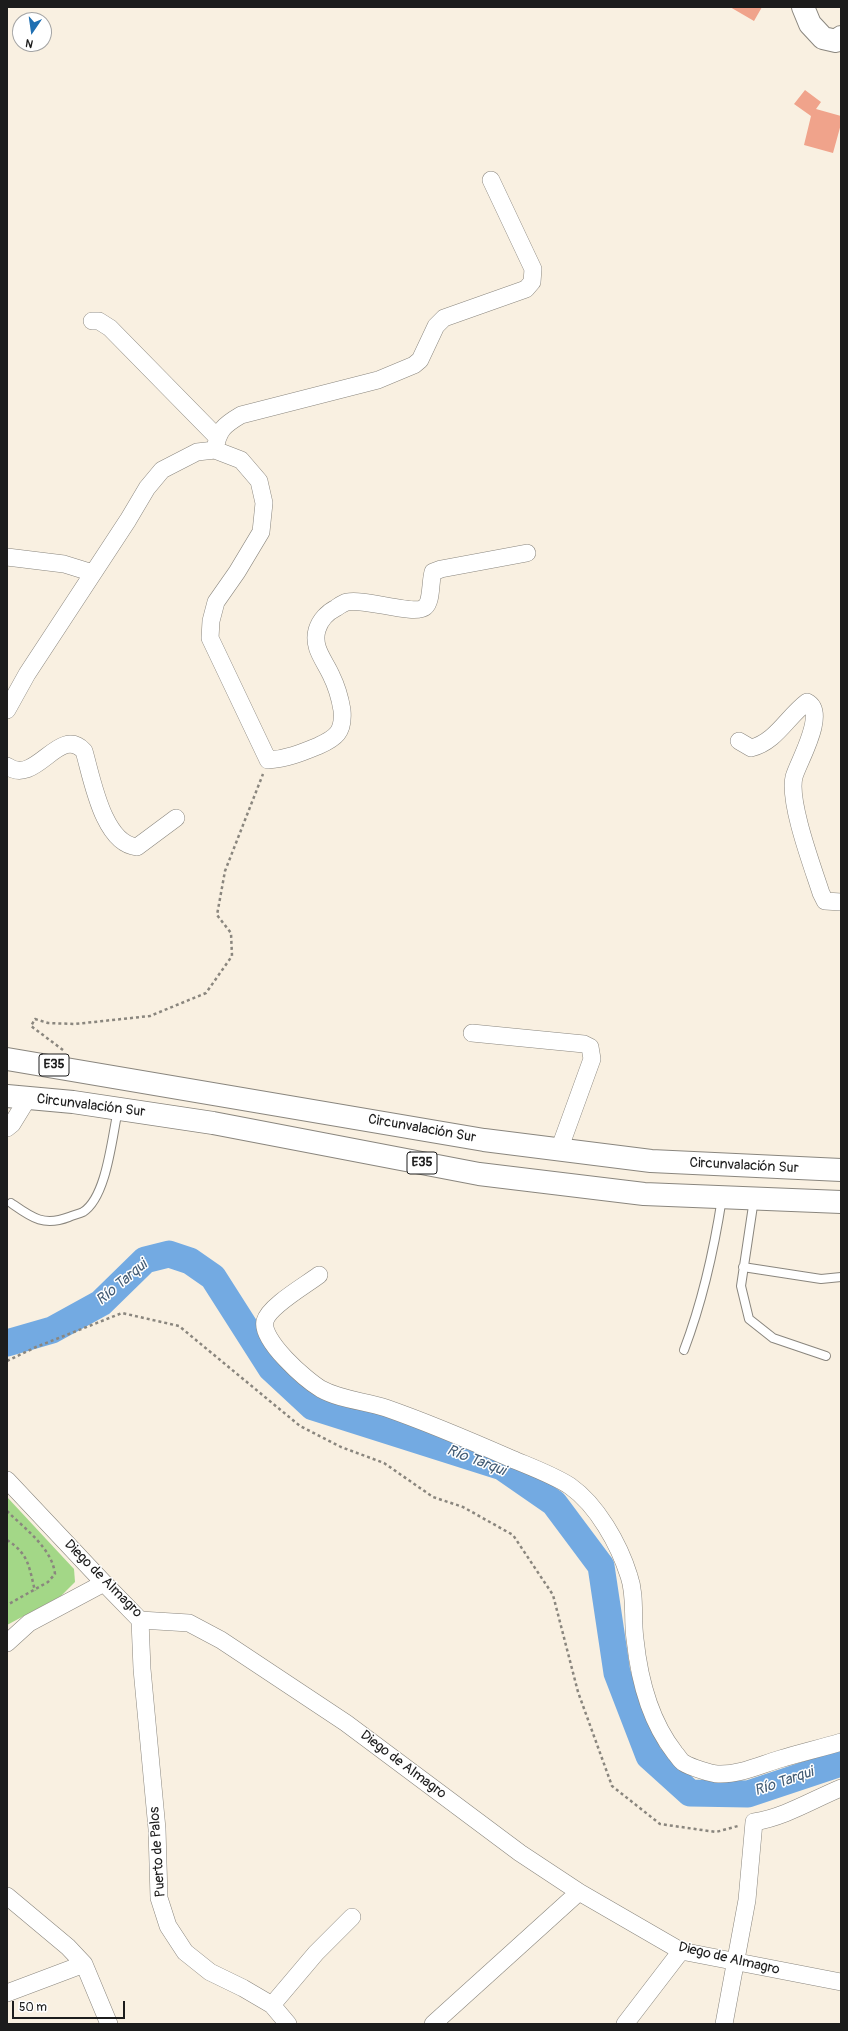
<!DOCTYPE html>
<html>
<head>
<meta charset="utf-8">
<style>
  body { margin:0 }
  #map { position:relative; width:848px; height:2031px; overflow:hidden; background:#f9f0e1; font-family:Pangolin,sans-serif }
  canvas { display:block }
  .frame { position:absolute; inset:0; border:8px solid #1c1c1c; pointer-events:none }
  .north { position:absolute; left:12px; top:12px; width:40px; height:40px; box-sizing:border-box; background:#fff; border:1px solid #a4a4a4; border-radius:50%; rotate:193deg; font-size:11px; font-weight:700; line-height:16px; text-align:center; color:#1c1c1c }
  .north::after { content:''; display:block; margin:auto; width:14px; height:18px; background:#1f6fb2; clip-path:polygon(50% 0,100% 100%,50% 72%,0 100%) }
  .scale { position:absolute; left:12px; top:2001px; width:113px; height:18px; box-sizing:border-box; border:2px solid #1c1c1c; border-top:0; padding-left:5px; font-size:12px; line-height:14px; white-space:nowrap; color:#1c1c1c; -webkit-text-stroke:3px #fff; paint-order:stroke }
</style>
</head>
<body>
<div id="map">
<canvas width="848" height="2031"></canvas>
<div class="frame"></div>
<div class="north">N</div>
<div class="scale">50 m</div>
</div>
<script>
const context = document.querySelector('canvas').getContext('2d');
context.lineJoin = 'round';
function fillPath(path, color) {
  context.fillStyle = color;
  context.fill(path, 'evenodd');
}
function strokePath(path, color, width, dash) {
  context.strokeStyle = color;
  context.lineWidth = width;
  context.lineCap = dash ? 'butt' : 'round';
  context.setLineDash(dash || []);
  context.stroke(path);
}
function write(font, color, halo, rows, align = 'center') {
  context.font = font + ' Pangolin,sans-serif';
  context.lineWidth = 3;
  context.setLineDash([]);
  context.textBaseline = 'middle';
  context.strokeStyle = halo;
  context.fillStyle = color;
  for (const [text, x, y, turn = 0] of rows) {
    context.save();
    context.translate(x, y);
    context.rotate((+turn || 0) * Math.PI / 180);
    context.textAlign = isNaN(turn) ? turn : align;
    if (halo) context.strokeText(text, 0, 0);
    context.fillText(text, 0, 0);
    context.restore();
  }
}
fillPath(new Path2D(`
  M7,1497L74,1569L75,1582L61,1596L7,1625Z`), '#a3d787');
strokePath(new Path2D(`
  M7,1343L52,1330L101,1303L145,1260L169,1254L190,1261L213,1277L271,1368L313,1407L502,1467L554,1503L601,1566L617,1673L649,1756L690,1793L748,1794L841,1763`), '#73aae2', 27);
fillPath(new Path2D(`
  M730,7H762L754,21Z
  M805,90L821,102L816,109L841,116V124L833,153L804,145L811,116L794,104Z`), '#f0a38b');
const lane = new Path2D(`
  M754,1199L741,1286L749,1319L773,1338L826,1356
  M11,1203C31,1217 43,1227 69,1217C73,1215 79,1214 83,1212C107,1197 112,1136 118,1110
  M743,1267L821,1279L841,1277
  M684,1350C703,1300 714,1250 722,1198`);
const street = new Path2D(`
  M92,321H99L110,328L217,437
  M215,450C218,430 224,425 241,415L378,380L414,365L420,360L436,326L444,318L526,289L532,282L533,269L491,180
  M7,557L64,564L93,573
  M7,710L27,674L128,520L147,488L162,470L197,452L215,450L241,460L259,481L264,503L261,532L237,572L216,602L211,621L210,638L268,760C286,759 301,753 318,746C336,738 344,732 342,710C340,698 337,687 331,675C325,661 312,648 317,630C320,620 328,612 336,608C339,606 343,603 347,602C365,598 415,616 425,607C432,601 430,582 433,572L441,569L527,553
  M739,741L751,748C776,742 787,717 807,702C828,713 798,762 794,777C788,802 813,868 821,893L825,901L841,902
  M7,766C36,787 59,724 84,751C92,778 103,844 137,847L176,818
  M472,1033L584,1044L590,1047L592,1059L559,1150
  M7,1128L12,1124L28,1098
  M319,1275C306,1285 269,1306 265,1321C260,1340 306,1380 321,1389C341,1400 365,1401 386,1408C429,1423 471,1441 512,1459C531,1467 553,1475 570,1486C597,1505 619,1544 629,1576C636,1596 632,1618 635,1639C639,1678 650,1721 675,1753C678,1756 680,1761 684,1763C690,1767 712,1774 718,1774C739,1775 760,1765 780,1759C800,1753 821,1748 841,1742
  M7,1480L104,1583L140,1620L189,1623L221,1640L346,1723L520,1853L579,1892L681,1951L841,1982
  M140,1620L142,1669L157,1829L159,1898L168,1926L185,1952L210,1972L243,1988L272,2005L288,2024
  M7,1643L29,1623L104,1583
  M7,1896L68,1947L84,1964L109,2024
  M7,1993L84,1964
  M272,2005L316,1953L352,1917
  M433,2024L579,1892
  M625,2024L681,1951
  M724,2024L747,1900L754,1822C785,1817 812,1800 841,1788`);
const secondary = new Path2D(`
  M803,7L810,24L823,38L836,41L841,37`);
const highway = new Path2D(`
  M7,1059L484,1140L651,1161L841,1170
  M7,1096L73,1102L213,1123L479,1174L644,1194L841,1202`);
strokePath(lane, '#8a867e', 10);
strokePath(street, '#8a867e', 18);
strokePath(secondary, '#8a867e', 24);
strokePath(highway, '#8a867e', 24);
strokePath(new Path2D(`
  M63,1050L31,1026L35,1019L48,1023L75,1024L150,1016L206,993L232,956L231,933L217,915L225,871L263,774
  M7,1361L36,1347L122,1313L179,1326L300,1426L341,1447L384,1463L433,1497L463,1507L513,1535L553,1595L578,1692L612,1786L660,1824L716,1832L738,1826
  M7,1511C25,1529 52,1548 55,1574L48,1582L7,1605
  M7,1540C29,1554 29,1567 35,1591`), '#8a867e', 2.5, [3, 3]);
strokePath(lane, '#fff', 8);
strokePath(street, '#fff', 17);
strokePath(secondary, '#fff', 22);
strokePath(highway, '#fff', 22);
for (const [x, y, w] of [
  [54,1065,30],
  [422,1163,30]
]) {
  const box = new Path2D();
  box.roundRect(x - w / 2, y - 11, w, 22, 3);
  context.fillStyle = '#fff';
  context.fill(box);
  strokePath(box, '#1c1c1c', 1);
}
write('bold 13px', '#1c1c1c', null, [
  ["E35",54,1065],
  ["E35",422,1163]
]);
write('14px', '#1c1c1c', '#fff', [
  ["Circunvalación Sur",91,1106,7],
  ["Circunvalación Sur",422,1129,10],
  ["Circunvalación Sur",744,1166,3],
  ["Diego de Almagro",103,1579,45],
  ["Diego de Almagro",403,1765,37],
  ["Puerto de Palos",158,1852,-94],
  ["Diego de Almagro",729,1959,13]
]);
write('italic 15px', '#435c75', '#fff', [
  ["Río Tarqui",122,1283,-40],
  ["Río Tarqui",476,1461,21],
  ["Río Tarqui",784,1782,-19]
]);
</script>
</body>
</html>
